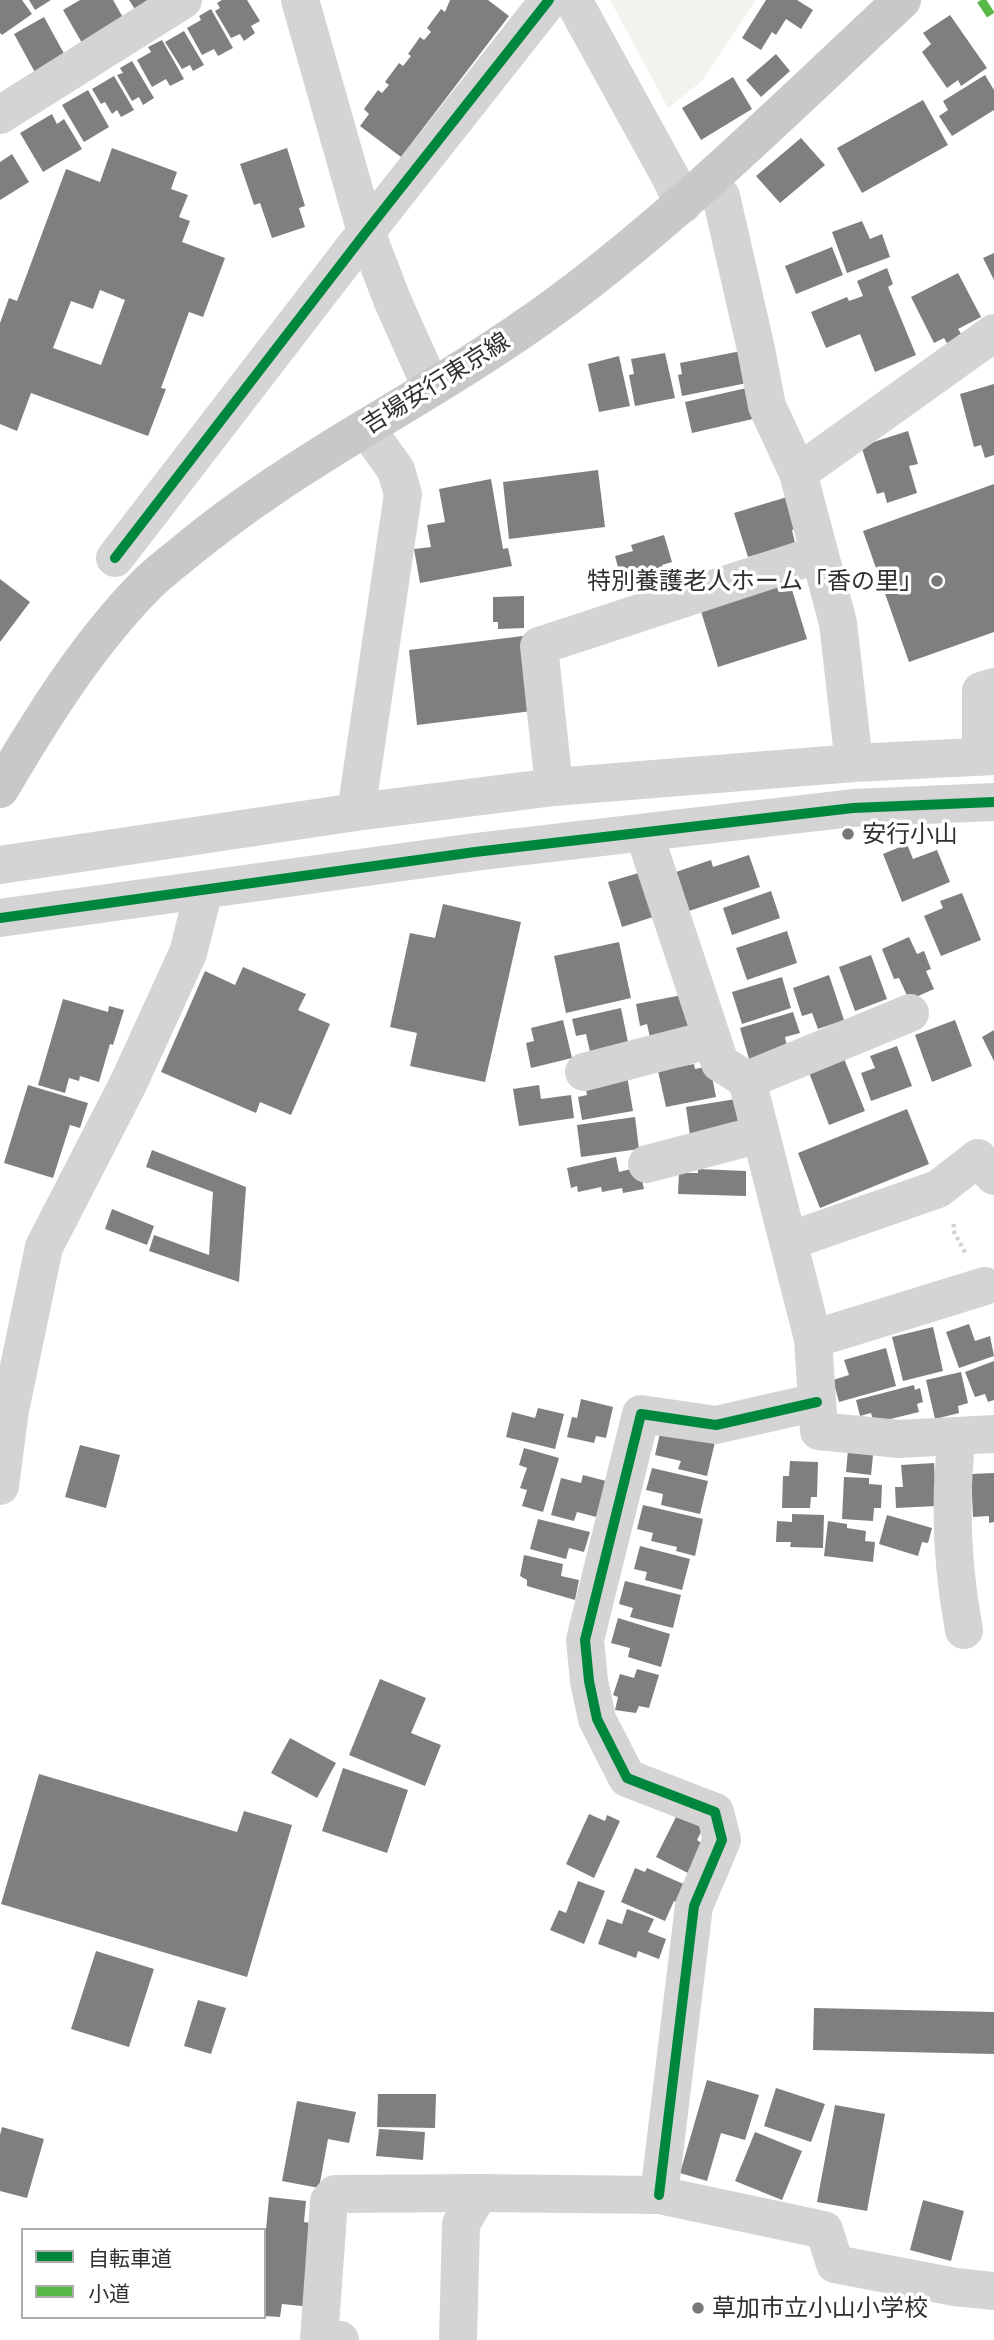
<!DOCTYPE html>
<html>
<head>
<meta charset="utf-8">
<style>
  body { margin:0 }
  #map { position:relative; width:994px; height:2340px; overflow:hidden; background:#fff; font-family:Ubuntu,"Noto Sans JP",sans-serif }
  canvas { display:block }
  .legend { position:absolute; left:21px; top:2228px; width:245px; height:91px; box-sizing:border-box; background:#fff; border:2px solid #acacac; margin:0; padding:9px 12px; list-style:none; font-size:21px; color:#303030 }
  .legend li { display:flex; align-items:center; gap:14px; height:35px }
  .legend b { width:35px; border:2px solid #acacac }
</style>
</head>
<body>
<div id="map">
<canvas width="994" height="2340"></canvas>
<ul class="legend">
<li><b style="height:9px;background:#00873e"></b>自転車道</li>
<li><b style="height:9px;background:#58b947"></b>小道</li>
</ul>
</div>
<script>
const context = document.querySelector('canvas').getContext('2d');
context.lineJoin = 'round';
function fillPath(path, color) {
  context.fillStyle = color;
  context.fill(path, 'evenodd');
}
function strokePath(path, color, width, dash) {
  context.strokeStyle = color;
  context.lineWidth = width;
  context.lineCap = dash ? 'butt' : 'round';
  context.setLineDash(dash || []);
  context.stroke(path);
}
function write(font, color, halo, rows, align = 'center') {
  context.font = font + ' Ubuntu,"Noto Sans JP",sans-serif';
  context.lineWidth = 7;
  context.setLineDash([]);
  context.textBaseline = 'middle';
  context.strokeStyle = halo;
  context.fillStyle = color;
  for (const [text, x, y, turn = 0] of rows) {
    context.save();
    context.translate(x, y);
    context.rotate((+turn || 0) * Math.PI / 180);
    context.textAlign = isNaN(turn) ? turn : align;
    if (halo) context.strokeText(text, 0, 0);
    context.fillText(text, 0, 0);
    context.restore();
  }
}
fillPath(new Path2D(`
  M610,0H756L702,81L668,108Z`), '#f1f4ed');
fillPath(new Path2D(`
  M0,0H22L32,14L2,35L0,33Z
  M29,0H51L35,10Z
  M80,0H113L125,21L86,50L63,10Z
  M129,0H158L138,14Z
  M222,0H247L260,21L251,26L255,33L244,41L240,34L231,38L215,11L220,8L217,3Z
  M450,0H488L509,16L401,157L360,126L369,114L364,109L378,90L382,93L389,85L385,82L399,63L403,66L411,56L408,54L420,37L424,40L431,32L427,28L441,9L445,12Z
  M766,0H797L813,10L801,29L786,19L776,35L772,32L761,50L742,38Z
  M211,9L233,48L218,56L214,49L202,55L187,28L201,20L199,16Z
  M950,15L987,68L961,86L958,80L947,88L922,52L931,44L923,33Z
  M44,17L67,59L37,76L14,34Z
  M184,31L204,65L193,71L190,65L182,69L165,42Z
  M162,40L184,79L170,86L166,79L152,87L137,60L151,52L148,47Z
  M776,54L790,71L761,97L746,80Z
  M132,61L154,98L143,105L139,97L132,101L117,75L123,73L120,68Z
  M985,75L994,90V110L952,136L939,116L948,110L943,101Z
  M114,76L134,110L121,117L117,110L112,114L105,102L101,104L92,89Z
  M733,77L752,109L701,140L682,108Z
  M88,90L109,127L84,142L62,105Z
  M923,100L948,145L862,193L837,148Z
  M52,114L57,124L64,119L82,149L43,172L20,133Z
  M801,138L825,165L780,203L756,176Z
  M112,148L177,172L171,189L188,195L179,217L190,221L182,242L225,258L203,317L189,312L161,388L166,389L148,436L31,393L17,431L0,424V323L9,298L17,301L66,169L100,182ZM100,290L125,300L101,365L53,348L71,301L93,309Z
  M287,148L305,206L299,208L305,227L272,238L260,203L254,205L240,164Z
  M12,154L29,182L0,200V162Z
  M862,221L870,239L882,234L890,257L847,273L832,232Z
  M832,247L843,275L796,294L785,266Z
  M994,253V280L983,258Z
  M887,268L893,284L888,287L916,355L875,372L860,334L826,348L811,312L847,297L849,301L863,296L857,281Z
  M958,273L981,317L958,329L962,335L947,343L944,338L934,343L911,297Z
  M746,350L752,382L682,396L678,375L682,374L680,363Z
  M665,353L675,398L635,406L629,375L634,374L631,359Z
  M619,356L630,406L599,412L588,364Z
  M994,384V455L985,458L981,445L974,447L960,394Z
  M751,387L757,418L692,433L685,402Z
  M908,431L918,464L909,466L917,493L887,503L884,492L877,494L861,446Z
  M598,470L605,527L509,539L503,482Z
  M491,479L503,549L508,548L512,566L420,583L414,549L431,547L427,525L445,522L439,489Z
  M994,484V632L909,662L863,531Z
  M787,497L797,529L792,530L795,543L748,557L734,513Z
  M664,535L672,562L662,565L667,581L625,593L615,556L633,551L631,545Z
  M0,579L30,602L0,642Z
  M789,580L807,639L718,667L700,608Z
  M524,596V628L498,629V622H493V597Z
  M523,636L532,711L417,725L409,650Z
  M907,844L913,859L937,850L950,882L902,902L883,854Z
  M749,855L760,887L689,911L676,872L711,860L713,867Z
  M642,872L656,916L622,927L608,882Z
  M771,891L780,918L732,935L723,908Z
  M962,893L981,940L941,956L924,916L943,908L940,901Z
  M443,904L521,922L485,1082L410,1066L417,1033L390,1027L410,933L435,938Z
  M787,931L797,963L747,980L736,948Z
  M909,937L917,954L924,951L931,969L926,971L934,989L909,1000L899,978L894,979L882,949Z
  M619,942L631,998L566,1013L554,956Z
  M871,955L887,999L855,1011L839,967Z
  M243,967L306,994L298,1010L330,1024L291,1115L260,1102L256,1113L161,1072L205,971L235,985Z
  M829,975L844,1020L818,1029L812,1013L802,1016L793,988Z
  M782,977L791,1008L742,1024L732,992Z
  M682,995L690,1035L651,1042L647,1024L640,1026L636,1004Z
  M63,999L108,1012L109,1006L124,1010L113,1045L110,1044L99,1082L80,1076L79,1081L69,1078L65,1093L38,1085Z
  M621,1008L629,1047L591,1056L586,1034L576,1036L572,1019Z
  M793,1012L800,1033L785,1037L787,1047L749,1059L740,1028Z
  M563,1020L572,1058L531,1068L526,1043L534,1041L531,1028Z
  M955,1020L972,1066L932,1082L915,1035Z
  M994,1030V1061L982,1037Z
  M897,1046L912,1086L871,1101L861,1073L875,1068L870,1056Z
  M843,1056L865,1111L829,1125L808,1070Z
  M694,1064L695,1069L710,1066L716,1097L666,1107L658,1071Z
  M627,1076L633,1111L582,1120L578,1097L587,1095L585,1084Z
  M28,1085L88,1103L80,1128L70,1125L53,1178L4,1163Z
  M539,1085L541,1099L571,1095L574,1118L519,1126L513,1089Z
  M736,1099L740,1128L690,1135L686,1107Z
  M907,1109L929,1164L820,1208L798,1153Z
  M635,1117L639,1149L581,1157L577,1125Z
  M152,1150L246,1187L239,1282L149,1251L154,1235L209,1255L213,1192L146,1167Z
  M616,1157L619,1172L639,1167L644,1189L623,1193L622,1188L602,1192L601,1187L578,1192L577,1186L571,1188L567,1168Z
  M698,1169L746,1171V1196L678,1194L679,1173H698Z
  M112,1209L154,1226L147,1245L105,1229Z
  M969,1324L975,1341L990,1336L994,1356L959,1368L946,1332Z
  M933,1327L943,1371L903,1381L892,1337Z
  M886,1348L896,1386L839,1402L833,1380L849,1375L844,1360Z
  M994,1361V1400L988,1402L985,1394L975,1397L965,1372Z
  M961,1372L968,1403L958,1406L959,1413L935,1419L926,1380Z
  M914,1385L915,1390L920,1388L923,1402L917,1404L919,1412L874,1423L871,1413L860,1416L856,1400Z
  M581,1399L613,1407L606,1438L596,1436L594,1443L567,1437L572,1417L577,1418Z
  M538,1408L564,1414L555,1449L506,1437L512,1412L535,1418Z
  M661,1429L715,1442L707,1476L678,1469L681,1461L655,1455Z
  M80,1445L120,1455L106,1508L65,1497Z
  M874,1446L871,1475L846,1472L848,1450Z
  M524,1448L559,1458L543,1512L522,1506L527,1490L520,1488L527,1468L519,1465Z
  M790,1461L818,1462L817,1497H811L810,1508H782L783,1476H789Z
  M934,1463L936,1506L896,1508L895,1487H903L901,1465Z
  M652,1468L708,1481L700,1514L661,1505L663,1494L646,1490Z
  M994,1473V1522L989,1523V1516L973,1517L971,1474Z
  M583,1475L610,1482L600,1518L577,1512L574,1521L551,1515L561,1478L581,1483Z
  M844,1477L869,1478V1484L882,1485L881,1508H874L873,1521L842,1519Z
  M643,1505L703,1519L695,1556L676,1551L677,1547L651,1541L653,1533L637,1529Z
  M792,1514L824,1515L823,1548L790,1547L791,1542H776L777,1521L792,1522Z
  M887,1515L932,1528L928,1543L922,1542L918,1556L879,1544Z
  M538,1519L590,1532L584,1552L569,1548L566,1559L530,1549Z
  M828,1521L847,1524V1528L866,1531L865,1541L875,1542L873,1562L824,1556Z
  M640,1546L690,1559L682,1590L645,1580L647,1572L634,1569Z
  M524,1555L563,1564L561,1576L579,1580L575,1600L527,1586V1580L520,1576Z
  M625,1581L681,1595L673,1628L630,1617L633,1608L619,1604Z
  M618,1618L670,1634L661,1667L628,1657L630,1648L611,1643Z
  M637,1669L659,1675L649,1708L639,1706L636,1713L615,1710L618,1697L613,1695L620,1674L634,1678Z
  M380,1679L426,1698L411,1733L441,1745L425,1786L349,1755Z
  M290,1738L336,1763L317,1798L271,1773Z
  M343,1768L408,1790L387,1853L322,1831Z
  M39,1774L237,1832L244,1811L292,1825L247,1977L1,1904Z
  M589,1814L605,1821L607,1815L620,1821L594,1878L566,1864Z
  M677,1815L703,1828L697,1840L703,1844L688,1873L656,1857Z
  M635,1868L645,1872L647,1868L688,1886L680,1904L674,1901L665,1921L621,1902Z
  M578,1881L605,1891L584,1944L550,1930L559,1910L566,1913Z
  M627,1909L654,1919L648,1932L666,1939L659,1959L638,1951L636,1958L598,1944L607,1919L622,1924Z
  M96,1951L154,1969L129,2047L71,2029Z
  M198,2000L226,2008L211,2054L184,2046Z
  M814,2008L994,2012V2054L813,2050Z
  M707,2080L759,2095L745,2140L721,2133L707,2181L680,2173Z
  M776,2088L825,2104L811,2142L764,2126Z
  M378,2094H436L435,2128L377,2127Z
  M297,2101L356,2112L349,2143L328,2139L319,2188L282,2181Z
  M835,2105L885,2114L867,2211L817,2202Z
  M2,2127L44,2139L27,2198L0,2191V2135Z
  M379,2129L425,2132L423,2160L376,2156Z
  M755,2132L802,2151L782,2200L735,2181Z
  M269,2197L306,2201L304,2222L324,2225L312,2307L282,2304L280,2317L264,2316V2251Z
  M923,2200L964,2211L951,2261L910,2250Z`), '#7f7f7f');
strokePath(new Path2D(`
  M954,1224L953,1230L966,1254`), '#d4d4d4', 4.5, [3.5, 3.5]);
strokePath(new Path2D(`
  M300,0L366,232L393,302L431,387
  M573,0L672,180L683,204
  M0,115L183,0
  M709,182L721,196L756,349L767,406L798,473
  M115,558L366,232L549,0
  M981,757V691L994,687
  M854,763L838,623L798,473L994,333
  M554,787L539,646L819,554
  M356,812L403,494L396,470L366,428
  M644,833L720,1063L747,1080L813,1339L819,1431L899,1439L994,1434
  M0,865L356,812L554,787L854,763L994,756
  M0,918L475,852L853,808L994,802
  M584,1072L712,1039
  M747,1080L910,1013
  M647,1164L761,1134
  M789,1241L938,1189L978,1158L994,1176
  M813,1339L985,1286
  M957,1436C949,1501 952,1566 964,1630
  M0,1486L10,1410L44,1247L128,1084L188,953L204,890
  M659,2195L694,1906L722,1840L715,1812L627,1778L597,1719L589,1681L585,1640L641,1414L716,1425L817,1402
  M340,2340L319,2339L329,2201L335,2194L479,2193
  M458,2340L461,2224L479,2193L659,2195L824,2230L835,2264L955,2287L994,2291`), '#d4d4d4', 38);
strokePath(new Path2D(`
  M0,789C43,716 89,642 149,582C161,571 174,561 186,551C243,504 304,465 367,427C432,388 499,348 561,302C683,211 791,103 902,0`), '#c8c8c8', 38);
strokePath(new Path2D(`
  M981,0L994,20`), '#58b947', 9, [18, 9]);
strokePath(new Path2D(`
  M115,558L366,232L549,0
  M0,918L475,852L853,808L994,802
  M659,2195L694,1906L722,1840L715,1812L627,1778L597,1719L589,1681L585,1640L641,1414L716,1425L817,1402`), '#00873e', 10);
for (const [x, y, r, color] of [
  [937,581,7,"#787878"],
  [848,834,7,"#787878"],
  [698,2308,7,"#787878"]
]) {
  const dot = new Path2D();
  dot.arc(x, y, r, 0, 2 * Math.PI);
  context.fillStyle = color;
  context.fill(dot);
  strokePath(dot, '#fff', 2.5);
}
write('24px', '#303030', '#fff', [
  ["吉場安行東京線",436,383,-32]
]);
write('24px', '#303030', '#fff', [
  ["特別養護老人ホーム「香の里」",923,581,"right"],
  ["安行小山",862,834],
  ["草加市立小山小学校",712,2308]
], 'left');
</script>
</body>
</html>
